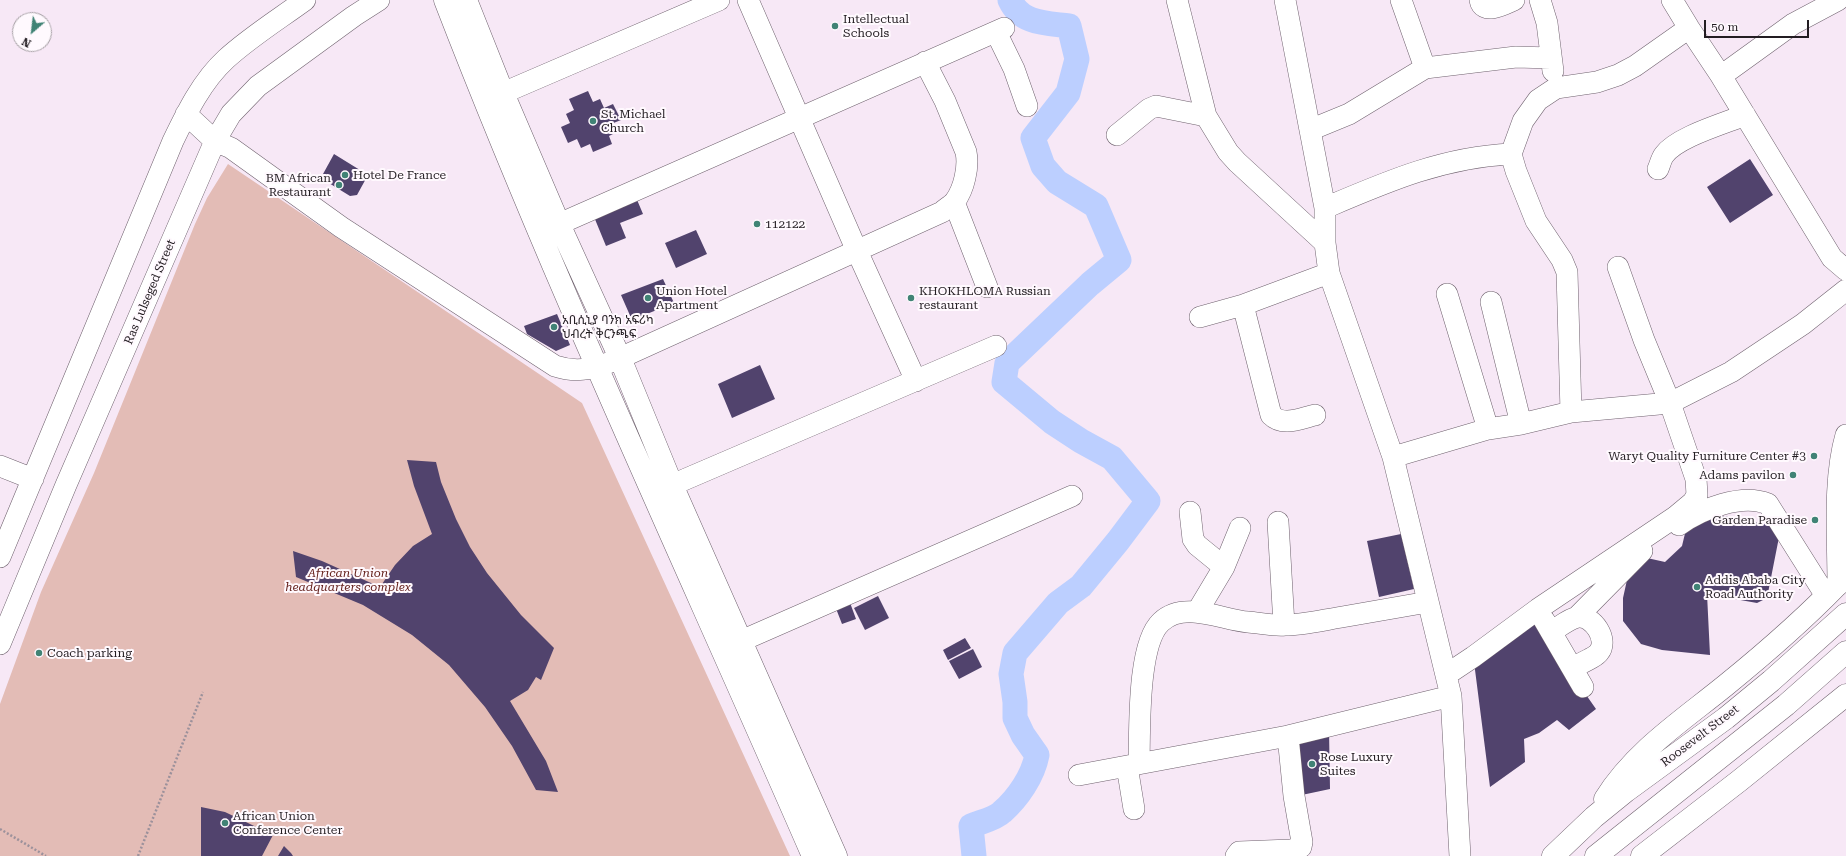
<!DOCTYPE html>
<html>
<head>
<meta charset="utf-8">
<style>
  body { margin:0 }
  #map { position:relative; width:1846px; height:856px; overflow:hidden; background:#f7e8f6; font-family:"Roboto Serif",serif }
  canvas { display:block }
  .north { position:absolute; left:12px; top:12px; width:40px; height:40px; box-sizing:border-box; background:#fff9fe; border:1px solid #a7a1a6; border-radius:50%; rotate:208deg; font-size:11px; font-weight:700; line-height:16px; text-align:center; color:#231d22 }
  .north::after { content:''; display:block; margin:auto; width:14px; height:18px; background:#408375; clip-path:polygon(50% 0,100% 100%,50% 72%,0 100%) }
  .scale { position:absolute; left:1704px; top:20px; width:105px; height:18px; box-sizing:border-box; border:2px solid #231d22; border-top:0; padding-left:5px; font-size:12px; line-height:14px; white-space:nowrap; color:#231d22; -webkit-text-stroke:3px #fff9fe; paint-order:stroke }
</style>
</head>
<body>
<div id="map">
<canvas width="1846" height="856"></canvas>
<div class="north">N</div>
<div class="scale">50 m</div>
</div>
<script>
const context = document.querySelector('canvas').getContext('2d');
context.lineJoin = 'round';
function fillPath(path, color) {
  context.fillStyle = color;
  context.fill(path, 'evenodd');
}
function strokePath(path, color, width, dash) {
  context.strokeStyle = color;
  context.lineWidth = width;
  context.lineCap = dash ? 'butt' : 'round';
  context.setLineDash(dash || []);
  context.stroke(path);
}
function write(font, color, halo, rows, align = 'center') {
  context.font = font + ' "Roboto Serif","Noto Sans Ethiopic",serif';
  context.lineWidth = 4;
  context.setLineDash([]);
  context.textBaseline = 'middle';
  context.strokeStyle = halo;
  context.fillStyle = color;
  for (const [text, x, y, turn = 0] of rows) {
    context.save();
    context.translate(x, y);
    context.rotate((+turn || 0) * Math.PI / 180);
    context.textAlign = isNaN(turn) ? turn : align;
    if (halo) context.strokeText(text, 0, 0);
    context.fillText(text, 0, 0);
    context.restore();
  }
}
fillPath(new Path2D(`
  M228,164L582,403L790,856H0V704L41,592L94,473L195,224L207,198Z`), '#e3bcb6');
strokePath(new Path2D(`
  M974,856L971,826C980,822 995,819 1002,812C1018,798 1033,776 1037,755L1023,735L1015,718V702L1011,674L1015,653L1058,603L1081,586L1118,541L1148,501L1112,458L1081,441L1052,422L1004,382L1007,363L1090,284L1119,260L1096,206L1057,182L1043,166L1033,138L1068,93L1077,59L1069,26C1046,23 1021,24 1010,0`), '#bccfff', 25);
fillPath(new Path2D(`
  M588,91L593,102L600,99L604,108L613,104L621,120L611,124L615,133L609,136L612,144L593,152L590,144L581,148L577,139L568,143L561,127L570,123L566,114L574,110L569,99Z
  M334,154L368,175L357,195L350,196L324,180L323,174Z
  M1750,159L1773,195L1730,223L1707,187Z
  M635,195L643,214L620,223L626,238L606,246L592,212Z
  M696,230L707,254L676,268L665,243Z
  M663,279L674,303L632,320L621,295Z
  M557,314L570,345L556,351L527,334L524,326Z
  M760,365L775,399L732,418L718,384Z
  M407,460L436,462L441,482L456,519L470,547L487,573L521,615L554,648L541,680L536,677L528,690L510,701L546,761L558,792L536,790L512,746L485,707L449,665L412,635L363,605L296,577L293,551L322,561L380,587L395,565L413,546L432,534L414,486Z
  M1714,514L1781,527L1767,598L1757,603L1707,594L1710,655L1662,650L1641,644L1623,621V598L1627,580L1638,556L1665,562L1682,546L1688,521Z
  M1401,534L1414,589L1379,597L1367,541Z
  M878,596L889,618L865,630L854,608Z
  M849,600L856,619L842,624L835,606Z
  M1533,619L1596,709L1569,730L1557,720L1539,733L1524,739L1525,762L1490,787L1474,662Z
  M965,638L971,648L948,660L943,650Z
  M973,649L982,667L959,679L949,661Z
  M1329,729L1330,789L1297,796L1291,738Z
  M201,807L225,812L273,835L262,856H201Z
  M284,846L291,853L293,856H278Z`), '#51436d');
const minor = new Path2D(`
  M748,0L857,251L916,381
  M1177,0L1206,116L1228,152L1237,162L1325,243
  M1285,0L1325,208V243L1329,273L1393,457L1451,696L1460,856
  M1401,0L1425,68
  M1480,0C1483,16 1505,4 1514,0
  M1540,0L1547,23L1553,71
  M1672,0L1689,28L1721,76L1832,258L1846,270
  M996,32L1014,69L1027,106
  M1721,76L1793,24L1838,0
  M503,93L719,0
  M186,114L215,141L231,148L341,227L555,366C579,374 598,368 620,358L942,212C946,208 952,205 955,201C964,189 969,167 966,152L945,101L925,62
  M1310,130L1349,114L1425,68L1516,57L1551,58
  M1117,135L1149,109L1156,106L1206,116
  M1658,169C1660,165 1661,159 1664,155C1677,137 1723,124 1745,115
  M954,202L987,287
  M1325,208C1386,182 1443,157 1511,154
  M559,224L1004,28
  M1447,294L1488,429
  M1491,302L1521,424
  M1200,317L1243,305
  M1571,412L1567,272L1562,260L1536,221L1516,171L1511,154L1523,121L1538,100L1556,88L1597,82L1618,75L1635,66L1689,28
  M1315,415C1301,418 1283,427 1271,415L1243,305L1329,273
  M1393,457L1488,429L1521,424L1571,412L1670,403L1731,372L1803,324L1846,290
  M0,466L33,479
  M672,485L996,346
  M1190,512L1193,539L1197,545L1224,567L1197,612
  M1278,522L1284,625
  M1679,525C1701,509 1742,493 1768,504L1826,596
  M0,557L173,141C187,112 202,81 226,59C250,37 279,19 305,0
  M1224,567L1240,528
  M1838,585C1838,537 1833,480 1846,435
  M1577,617L1642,551
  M1544,620L1583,687
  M1551,632C1559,627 1570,618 1578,617C1593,615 1609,640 1599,652C1596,657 1579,664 1572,668
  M741,641L1072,496
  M0,644L66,485L215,141L231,114L258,86L354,16L379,0
  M1446,675L1473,657L1538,609L1675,517L1693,502L1697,495L1696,479L1670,403L1644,340L1618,267
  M1139,763C1140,731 1137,644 1161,622C1184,600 1222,620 1248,622C1260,623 1273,626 1285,625C1303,625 1323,620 1342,617C1371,612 1399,607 1428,602
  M1127,766L1134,809
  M1079,775L1288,736L1451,696
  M1236,856L1239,852L1291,850L1301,847L1302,842L1294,796L1288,736`);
const major = new Path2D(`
  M445,0C557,290 689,571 813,856
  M466,0L503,93L559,224L620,358L672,485L836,856
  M1605,799C1635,751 1683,720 1726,685C1768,651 1809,615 1846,576
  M1553,856L1594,817L1626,791L1726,718L1771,681L1846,614
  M1596,856L1786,705L1846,652
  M1642,856L1739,781L1846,695`);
strokePath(minor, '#6f626e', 22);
strokePath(major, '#6f626e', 23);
strokePath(new Path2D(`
  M0,829L46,856
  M138,856L203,692`), '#9c919b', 2.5, [2, 2]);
strokePath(minor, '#fff', 21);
strokePath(major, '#fff', 22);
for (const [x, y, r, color] of [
  [835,26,4,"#408375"],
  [593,121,4,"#408375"],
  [345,175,4,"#408375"],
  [339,185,4,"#408375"],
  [757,224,4,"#408375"],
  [648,298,4,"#408375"],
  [911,298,4,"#408375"],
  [554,327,4,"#408375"],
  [1814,456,4,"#408375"],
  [1793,475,4,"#408375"],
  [1815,520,4,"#408375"],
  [1697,587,4,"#408375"],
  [39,653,4,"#408375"],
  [1312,764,4,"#408375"],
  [225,823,4,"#408375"]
]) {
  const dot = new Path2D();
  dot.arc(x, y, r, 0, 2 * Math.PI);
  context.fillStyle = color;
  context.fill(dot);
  strokePath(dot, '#fff9fe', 1.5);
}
write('12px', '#231d22', '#fff9fe', [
  ["Intellectual",843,19],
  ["Schools",843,33],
  ["St. Michael",601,114],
  ["Church",601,128],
  ["Hotel De France",353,175],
  ["BM African",331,178,"right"],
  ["Restaurant",331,192,"right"],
  ["112122",765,224],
  ["Union Hotel",656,291],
  ["Apartment",656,305],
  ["KHOKHLOMA Russian",919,291],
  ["restaurant",919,305],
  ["አቢሲኒያ ባንክ አፍሪካ",562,320],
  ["ህብረት ቅርንጫፍ",562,334],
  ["Waryt Quality Furniture Center #3",1806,456,"right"],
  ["Adams pavilon",1785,475,"right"],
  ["Garden Paradise",1807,520,"right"],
  ["Addis Ababa City",1705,580],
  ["Road Authority",1705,594],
  ["Coach parking",47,653],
  ["Rose Luxury",1320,757],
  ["Suites",1320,771],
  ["African Union",233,816],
  ["Conference Center",233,830]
], 'left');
write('12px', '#231d22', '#fff9fe', [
  ["Ras Lulseged Street",150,292,-67],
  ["Roosevelt Street",1700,736,-37]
]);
write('italic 12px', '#631e19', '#fff9fe', [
  ["African Union",348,573],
  ["headquarters complex",348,587]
]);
</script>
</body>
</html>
